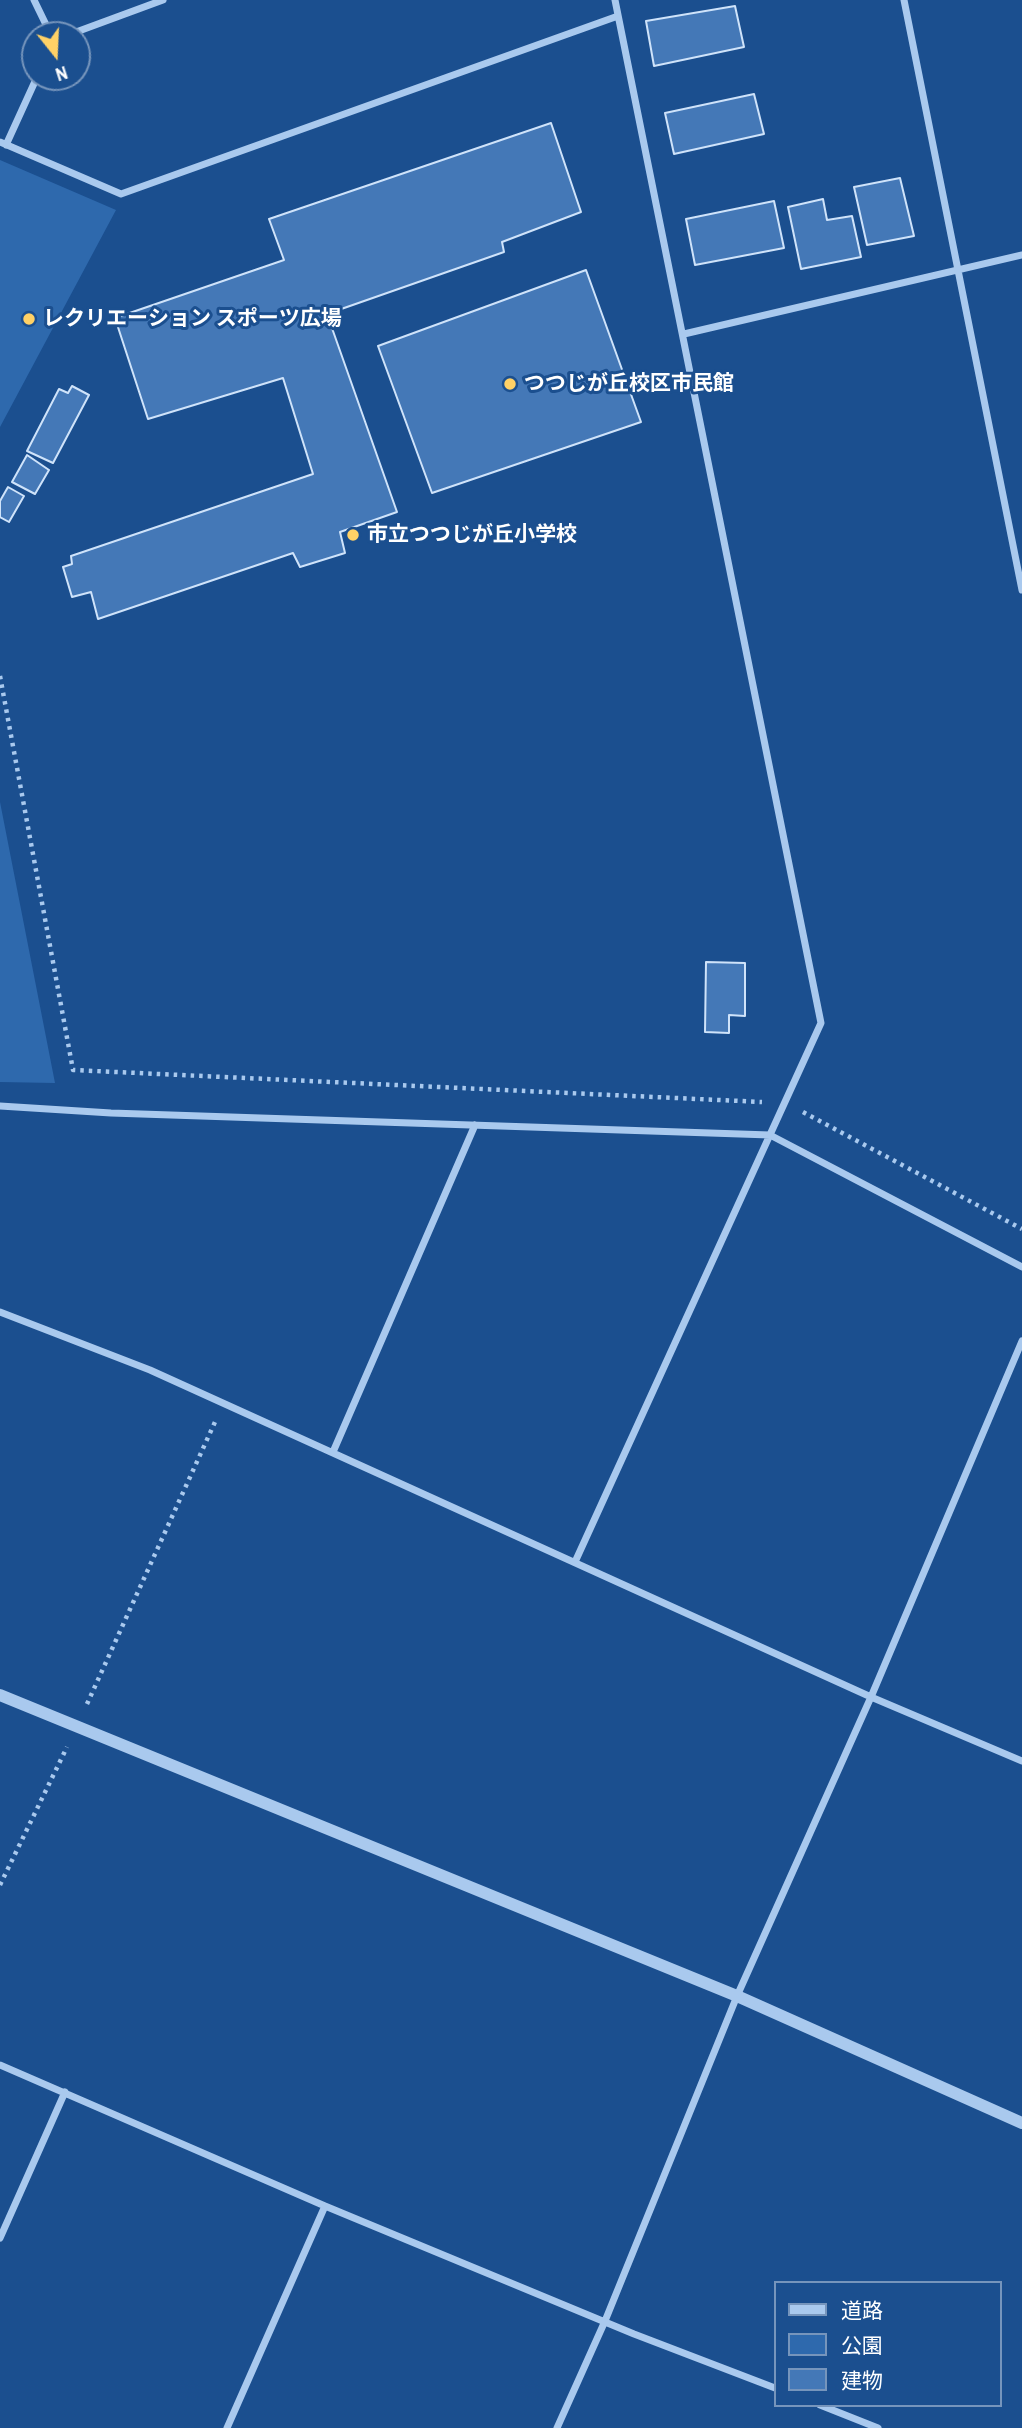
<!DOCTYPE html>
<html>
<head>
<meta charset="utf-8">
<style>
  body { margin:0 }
  #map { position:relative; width:1022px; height:2428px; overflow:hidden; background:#1b4f8f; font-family:"Archivo Narrow","Noto Sans JP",sans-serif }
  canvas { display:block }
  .legend { position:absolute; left:774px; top:2281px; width:228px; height:126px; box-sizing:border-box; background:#1b4f8f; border:2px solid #7695bc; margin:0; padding:9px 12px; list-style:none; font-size:21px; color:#fff }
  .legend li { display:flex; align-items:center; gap:14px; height:35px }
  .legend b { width:35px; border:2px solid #7695bc }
  .north { position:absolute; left:21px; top:21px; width:70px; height:70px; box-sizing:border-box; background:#1b4f8f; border:2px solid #7695bc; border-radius:50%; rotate:162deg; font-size:19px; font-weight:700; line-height:28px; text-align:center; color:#fff }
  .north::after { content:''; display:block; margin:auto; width:24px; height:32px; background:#ffd166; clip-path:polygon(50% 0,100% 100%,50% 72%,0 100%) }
</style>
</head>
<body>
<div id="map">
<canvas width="1022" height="2428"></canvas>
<ul class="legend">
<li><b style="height:9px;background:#a9c9ee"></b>道路</li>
<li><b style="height:19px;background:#2e69ad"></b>公園</li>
<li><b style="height:19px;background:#4478b7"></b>建物</li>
</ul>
<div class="north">N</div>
</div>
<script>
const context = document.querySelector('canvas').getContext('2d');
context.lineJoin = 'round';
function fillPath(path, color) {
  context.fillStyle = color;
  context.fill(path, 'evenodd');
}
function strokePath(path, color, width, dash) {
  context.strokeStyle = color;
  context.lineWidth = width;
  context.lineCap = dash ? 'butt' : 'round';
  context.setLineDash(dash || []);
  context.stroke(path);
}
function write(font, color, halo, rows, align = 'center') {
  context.font = font + ' "Archivo Narrow","Noto Sans JP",sans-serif';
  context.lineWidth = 6;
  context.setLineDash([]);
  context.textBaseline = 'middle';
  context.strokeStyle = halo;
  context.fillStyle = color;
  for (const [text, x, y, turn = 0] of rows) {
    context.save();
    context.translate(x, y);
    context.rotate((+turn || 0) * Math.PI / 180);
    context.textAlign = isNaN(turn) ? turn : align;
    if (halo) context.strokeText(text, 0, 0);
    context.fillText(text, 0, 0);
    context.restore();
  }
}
fillPath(new Path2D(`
  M0,160L116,210L0,427Z
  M0,802L55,1083L0,1082Z`), '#2e69ad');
const building = new Path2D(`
  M735,6L744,47L654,66L646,21Z
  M754,94L764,134L674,154L665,113Z
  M551,123L581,212L502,242L504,252L327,314L397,512L340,532L345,553L300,567L293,553L98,619L91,592L72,597L63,567L72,564L71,556L313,474L283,378L148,419L115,318L284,260L269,219Z
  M900,178L914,236L867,245L854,187Z
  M823,199L827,220L852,216L861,257L801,269L788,207Z
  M774,201L784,248L695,265L686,219Z
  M586,270L641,422L432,493L378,346Z
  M72,386L89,395L53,463L27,451L59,389L68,393Z
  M27,455L49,470L35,494L12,482Z
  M8,487L24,496L9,522L0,517V501Z
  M706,962L745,963V1016L729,1015V1033L705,1032Z`);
fillPath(building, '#4478b7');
strokePath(building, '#cfe3fa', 2);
strokePath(new Path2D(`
  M0,676L73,1070L762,1102
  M803,1112L1022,1229
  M87,1704L215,1422
  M0,1885L67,1747`), '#a9c9ee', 4.5, [3.5, 5]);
strokePath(new Path2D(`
  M34,0L51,35
  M904,0L1022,590
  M68,35L163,0
  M0,142L121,194L618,16
  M6,145L37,77
  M684,334L1022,255
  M0,1106L111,1113L770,1135L1022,1267
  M0,1312L150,1370L871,1697L1022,1761
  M333,1452L475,1125
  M575,1562L821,1023L615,0
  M0,2065L325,2206L634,2334L775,2388
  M0,2238L65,2092
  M820,2405L878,2428
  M227,2428L325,2206
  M557,2428L605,2321L737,1996L871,1697L1022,1341`), '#a9c9ee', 7);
strokePath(new Path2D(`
  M0,1695L737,1996L1022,2123`), '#a9c9ee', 12);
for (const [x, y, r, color] of [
  [29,319,7,"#ffd166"],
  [510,384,7,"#ffd166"],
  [353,535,7,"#ffd166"]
]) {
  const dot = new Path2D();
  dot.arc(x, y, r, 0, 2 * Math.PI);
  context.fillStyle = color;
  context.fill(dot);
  strokePath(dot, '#1b4f8f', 2.5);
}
write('bold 21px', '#fff', '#1b4f8f', [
  ["レクリエーション スポーツ広場",43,319],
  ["つつじが丘校区市民館",524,384],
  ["市立つつじが丘小学校",367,535]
], 'left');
</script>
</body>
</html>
